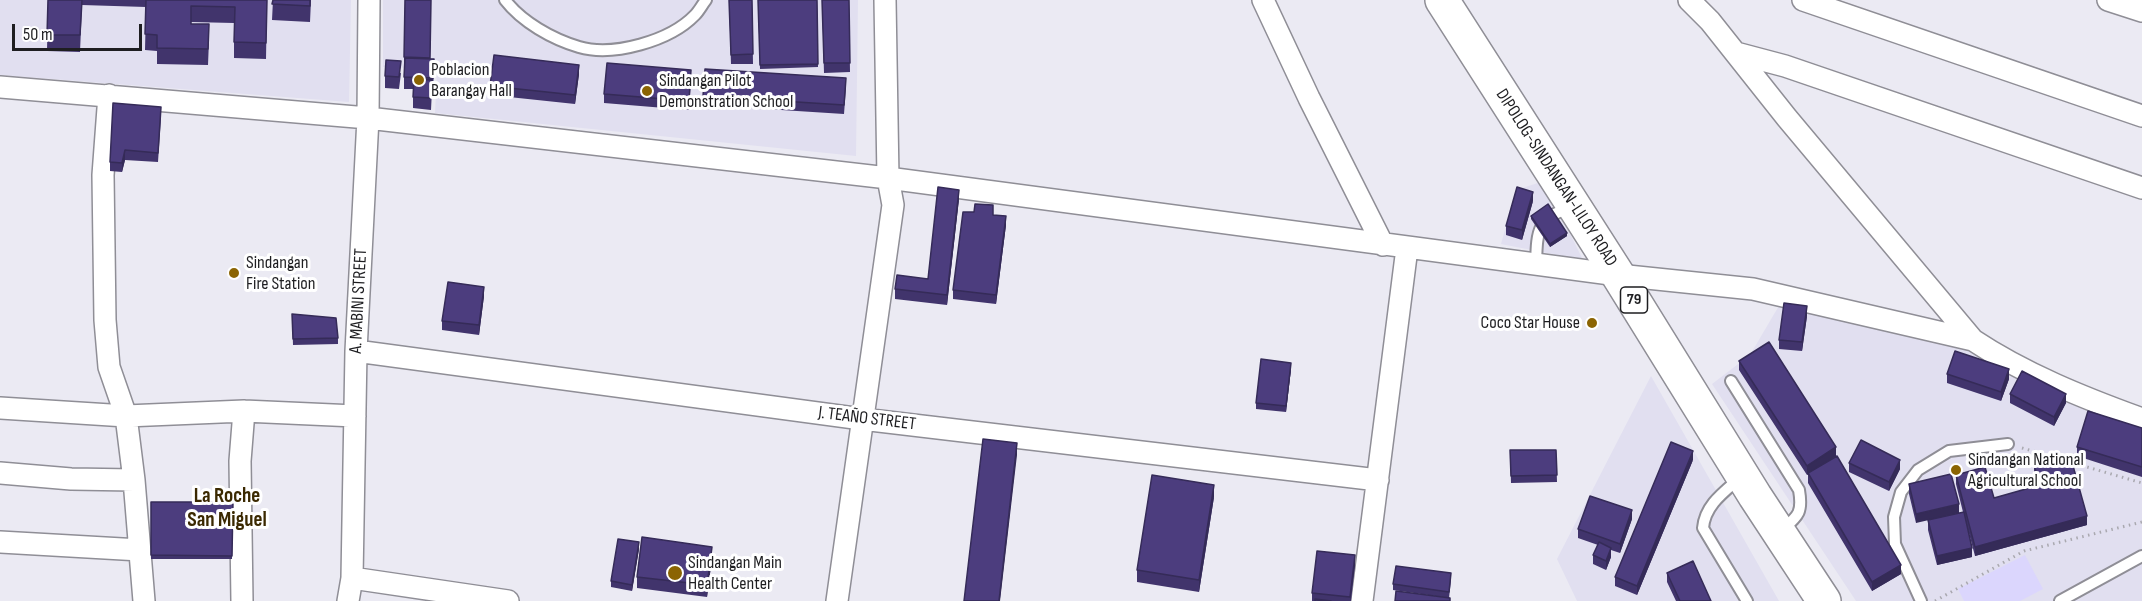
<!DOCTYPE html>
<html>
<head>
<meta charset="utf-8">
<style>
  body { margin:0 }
  #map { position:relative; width:2142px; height:601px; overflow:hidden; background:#ebeaf3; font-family:"Sofia Sans Condensed",sans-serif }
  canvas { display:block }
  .scale { position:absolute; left:12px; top:24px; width:130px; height:27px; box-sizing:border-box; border:3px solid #1e1e21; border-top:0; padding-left:8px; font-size:18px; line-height:21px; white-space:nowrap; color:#1e1e21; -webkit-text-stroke:4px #fff; paint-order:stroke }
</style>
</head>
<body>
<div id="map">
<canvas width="2142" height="601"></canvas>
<div class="scale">50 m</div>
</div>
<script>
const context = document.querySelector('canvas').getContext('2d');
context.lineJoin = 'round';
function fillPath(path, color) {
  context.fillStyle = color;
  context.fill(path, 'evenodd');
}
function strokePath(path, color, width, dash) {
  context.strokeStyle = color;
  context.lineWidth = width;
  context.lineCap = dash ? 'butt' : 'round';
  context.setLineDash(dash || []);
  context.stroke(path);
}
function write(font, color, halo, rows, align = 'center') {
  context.font = font + ' "Sofia Sans Condensed",sans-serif';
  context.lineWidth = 6;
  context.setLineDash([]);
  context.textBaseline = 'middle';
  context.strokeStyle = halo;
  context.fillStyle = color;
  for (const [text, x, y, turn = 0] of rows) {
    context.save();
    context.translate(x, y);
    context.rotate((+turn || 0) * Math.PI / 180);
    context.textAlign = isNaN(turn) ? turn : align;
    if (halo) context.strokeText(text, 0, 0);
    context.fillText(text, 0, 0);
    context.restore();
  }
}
fillPath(new Path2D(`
  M0,0H351L349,102L0,75Z
  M383,0H858L856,156L435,113L437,69L383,67Z
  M1544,181L1583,260L1501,244L1516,190Z
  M1780,304L1968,349L2142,425V601H1856L1712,384L1750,355Z
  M1651,376L1779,601H1577L1557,559Z`), '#e1dff0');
fillPath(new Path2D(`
  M2025,555L2043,589L2020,601H1964L1958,589Z`), '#dbd6fd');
const service = new Path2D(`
  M505,0C522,22 552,39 579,47C613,57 670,41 695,15C699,11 702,5 706,0
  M1536,265C1537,233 1536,216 1572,208
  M1731,381L1799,490C1803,513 1798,516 1782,530
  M1740,478C1724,492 1705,505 1703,528L1747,601
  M1921,601L1895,544L1894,517L1901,492L1918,470L1949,451L2008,444
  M2060,601L2142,556`);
const minor = new Path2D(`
  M1263,0L1309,98L1383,245
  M1689,0L1710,21L1787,118L1973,340C2024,374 2084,398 2142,419
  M1803,0L2142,116
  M2108,0L2142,11
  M1736,53L1785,66L2142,188
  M0,87L368,118L888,178L1618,275L1753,289L1973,340
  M109,95L103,175L105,320L109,367L126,416L134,480L144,601
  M356,351L862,419L1378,480
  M0,408L126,416L244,411L355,416
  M0,473L71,479L134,480
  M0,542L140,550
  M352,578L508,601
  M242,601L240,461L244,411
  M348,601L352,578L356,351L368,118L369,0
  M837,601L893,205L888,178L885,0
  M1362,601L1407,248`);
const trunk = new Path2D(`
  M1442,0L1618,275L1755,496L1824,601`);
strokePath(service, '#8f8e96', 14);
strokePath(minor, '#8f8e96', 24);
strokePath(trunk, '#8f8e96', 36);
strokePath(new Path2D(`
  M2022,448L2061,459
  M2070,462L2142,483
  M1935,601L2024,551L2142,522`), '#a9a8af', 3, [1.5, 4.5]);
strokePath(service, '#fff', 10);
strokePath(minor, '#fff', 21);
strokePath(trunk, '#fff', 33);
fillPath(new Path2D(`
  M48,0H267L266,59L234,58V23L191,22V24L209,40L208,65L157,64V51L145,50L146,7L82,5L80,52L47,51Z
  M273,0H311L310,22L272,20Z
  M431,0L430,59L434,71L433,90H432L431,110L413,108V89H404V57Z
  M729,0H752L753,64H731Z
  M758,0H817L818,67L760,69Z
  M822,0H849L850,72L824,73Z
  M401,73L399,89L385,88V76Z
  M579,74L575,104L490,95V86Z
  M691,79L689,110L604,103V94Z
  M846,87L844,114L703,105V96Z
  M161,117L158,162L125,160L122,172L110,171V162Z
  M959,199L947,305L895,299V289L928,279Z
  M1533,201L1522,240L1506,235V226Z
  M993,215L1006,225L996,304L953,299V290Z
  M1531,216L1567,236L1550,247L1531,219Z
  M484,296L479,335L442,330V321Z
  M292,314L338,338V344L293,345Z
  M1807,316L1802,351L1779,349V340Z
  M1739,361L1836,456L1824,464L1901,574L1872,591L1808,483V474L1807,475L1739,370Z
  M1291,369L1286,412L1256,409V403Z
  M1947,374L2009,379L2001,401L1947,383Z
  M2010,394L2066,403L2054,426L2010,403Z
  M2142,428V477L2077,456V447Z
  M1510,450H1556L1557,482L1511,483Z
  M1693,460L1637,595L1615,586V577Z
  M1849,463L1900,469L1889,491L1849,472Z
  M2034,465L2087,525L1975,556L1966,522L1972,557L1937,565L1928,530V520L1963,512L1956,484V475L1994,498L2037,486L2034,474Z
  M1951,474L1916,523L1909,494V484Z
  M1214,497L1199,592L1137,582V570Z
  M151,502H233L232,559H151Z
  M1632,519L1620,553L1611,550V557L1606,570L1593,564V555L1598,545L1578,538V529Z
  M639,549L632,591L611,587V581Z
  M712,558L707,597L637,588V577Z
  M1355,565L1351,601H1312V593Z
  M1667,573L1711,601H1676L1667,582Z
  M1451,580L1449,598L1393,590V584Z`), '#41346c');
fillPath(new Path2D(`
  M579,65V74L575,104V95Z
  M125,150V160L122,172V163Z
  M959,190V199L947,305V295Z
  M1533,192V201L1522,240V230Z
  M1006,216V225L996,304V295Z
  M1567,233V236L1550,247V244Z
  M484,287V296L479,335V325Z
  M1807,306V316L1802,351V342Z
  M1291,363V369L1286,412V406Z
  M2009,369V379L2001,401V392Z
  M2066,394V403L2054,426V417Z
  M1017,443V455L1000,601H999Z
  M1836,447V456L1807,475V466Z
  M1693,451V460L1637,595V586Z
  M1900,460V469L1889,491V482Z
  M1214,485V497L1199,592V580Z
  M1959,504V513L1916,523V514Z
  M1632,510V519L1620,553V544Z
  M2087,516V525L1975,556V547Z
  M639,542V549L632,591V585Z
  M712,547V558L707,597V585Z
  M1611,548V557L1606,570V561Z
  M1972,548V557L1937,565V556Z
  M1355,555V565L1350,601V597Z
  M1901,565V574L1872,591V582Z`), '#352b58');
const building = new Path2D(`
  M48,0H82L80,35H47Z
  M146,0H267L266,43L234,42L235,7L191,6V24H209L208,49L157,48V35L145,34Z
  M273,0H310V6L272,4Z
  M405,0H431L430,58L404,57Z
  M729,0H752L753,54L731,55Z
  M758,0H817L818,64L760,65Z
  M822,0H849L850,63H824Z
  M494,55L579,65L575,95L490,86Z
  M405,58L434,59L433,78L404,77Z
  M386,60L401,61L399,77L385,76Z
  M607,63L691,70L689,101L604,94Z
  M705,69L846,78L844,105L703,96Z
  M414,79L432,80L431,98L413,97Z
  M113,103L161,107L158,153L125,150L122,163L110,162Z
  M938,187L959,190L947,295L895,289L897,275L928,279Z
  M1517,187L1533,192L1522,230L1506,226Z
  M975,204L993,205V215L1006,216L996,295L953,290L963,212H974Z
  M1548,204L1567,233L1550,244L1531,216Z
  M448,282L484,287L479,325L442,321Z
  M1784,303L1807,306L1802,342L1779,340Z
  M292,314L336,318L338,338L293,339Z
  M1769,342L1836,447L1807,466L1739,361Z
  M1955,351L2009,369L2001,392L1947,374Z
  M1261,359L1291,363L1286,406L1256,403Z
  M2022,371L2066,394L2054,417L2010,394Z
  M2088,411L2142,428V467L2077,447Z
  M983,439L1017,443L999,601H964Z
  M1861,440L1900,460L1889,482L1849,463Z
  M1671,442L1693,451L1637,586L1615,577Z
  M1510,450H1556L1557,475L1511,476Z
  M2070,455L2087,516L1975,547L1956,475L1985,467L1994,498L2040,485L2034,465Z
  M1837,456L1901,565L1872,582L1808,473Z
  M1951,474L1959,504L1916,514L1909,484Z
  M1152,475L1214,485L1199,580L1137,570Z
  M1590,496L1632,510L1620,544L1578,529Z
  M151,502H233L232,556L151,555Z
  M1964,512L1972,548L1937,556L1928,520Z
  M642,537L712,547L707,585L637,577Z
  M618,539L639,542L632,585L611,581Z
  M1599,542L1611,548L1606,561L1593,555Z
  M1317,551L1355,555L1350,597L1312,593Z
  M1693,561L1711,601H1680L1667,573Z
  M1396,566L1451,573L1449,592L1393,584Z
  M1396,591L1450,598V601H1395Z
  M1315,599L1331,601H1315Z`);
fillPath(building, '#4c3d7e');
strokePath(building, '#352b58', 1.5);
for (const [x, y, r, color] of [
  [419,80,6,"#8b6403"],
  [647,91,6,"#8b6403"],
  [234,273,6,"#8b6403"],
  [1592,323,6,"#8b6403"],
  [1956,470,6,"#8b6403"],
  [675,573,8,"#8b6403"]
]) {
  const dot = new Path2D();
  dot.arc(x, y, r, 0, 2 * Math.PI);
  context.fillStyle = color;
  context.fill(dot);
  strokePath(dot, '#fff', 2);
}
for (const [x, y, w] of [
  [1634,300,27]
]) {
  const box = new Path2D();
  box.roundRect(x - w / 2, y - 13, w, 26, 4.5);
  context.fillStyle = '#fff';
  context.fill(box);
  strokePath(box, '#1e1e21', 1.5);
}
write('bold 16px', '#1e1e21', null, [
  ["79",1634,300]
]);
write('18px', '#1e1e21', '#fff', [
  ["Poblacion",431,70],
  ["Barangay Hall",431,91],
  ["Sindangan Pilot",659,81],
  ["Demonstration School",659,102],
  ["Sindangan",246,263],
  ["Fire Station",246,284],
  ["Coco Star House",1580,323,"right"],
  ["Sindangan National",1968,460],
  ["Agricultural School",1968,481],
  ["Sindangan Main",688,563],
  ["Health Center",688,584]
], 'left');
write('18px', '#1e1e21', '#fff', [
  ["DIPOLOG-SINDANGAN-LILOY ROAD",1556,178,57],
  ["A. MABINI STREET",359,301,-87],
  ["J. TEAÑO STREET",867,419,7]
]);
write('bold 21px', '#3b2901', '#fff', [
  ["La Roche",227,497],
  ["San Miguel",227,521]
]);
</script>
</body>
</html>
